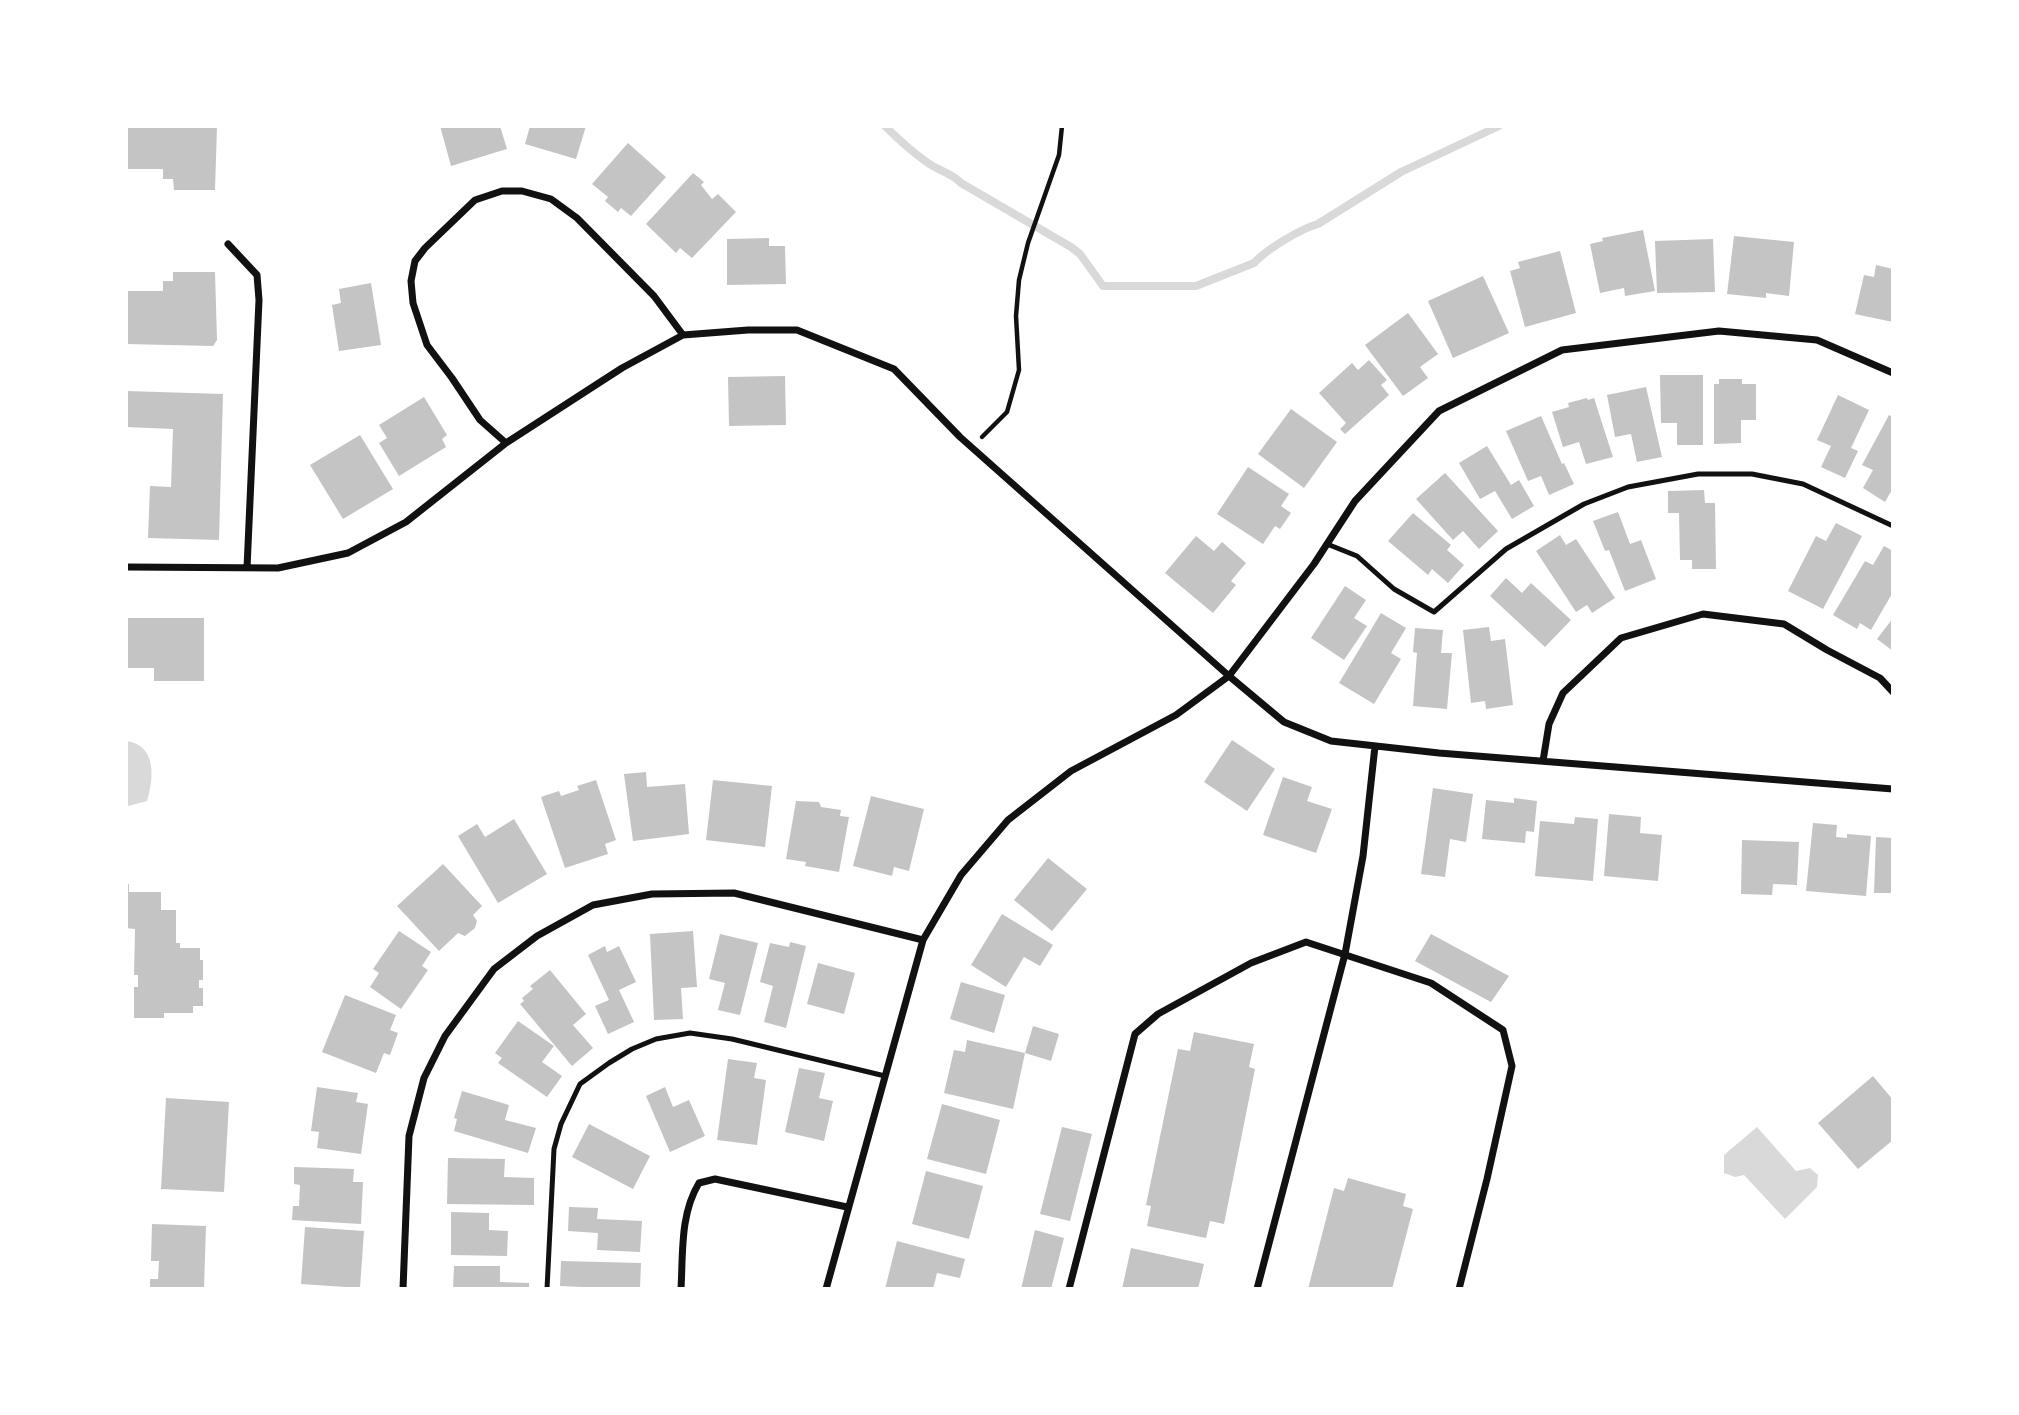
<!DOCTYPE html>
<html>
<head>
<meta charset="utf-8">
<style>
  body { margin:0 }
  #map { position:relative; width:2019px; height:1415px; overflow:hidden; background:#fff; font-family:Jost,sans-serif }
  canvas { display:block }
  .frame { position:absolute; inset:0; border:128px solid #fff; pointer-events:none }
</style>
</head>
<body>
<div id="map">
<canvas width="2019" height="1415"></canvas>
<div class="frame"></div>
</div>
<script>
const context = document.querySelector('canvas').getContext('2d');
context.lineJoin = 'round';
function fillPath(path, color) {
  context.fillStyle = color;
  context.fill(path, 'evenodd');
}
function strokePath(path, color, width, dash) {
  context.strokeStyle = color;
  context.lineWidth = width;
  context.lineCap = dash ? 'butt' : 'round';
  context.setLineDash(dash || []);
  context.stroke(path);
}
fillPath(new Path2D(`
  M126,741C157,745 154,778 147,801L128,806H126Z
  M1757,1127L1796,1171L1810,1168L1818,1175L1817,1187L1785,1219L1744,1175L1735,1177L1724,1173V1155Z`), '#d9d9d9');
strokePath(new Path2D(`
  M885,126C898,139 912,152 928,163C939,171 952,173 961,183L1071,247L1080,254L1103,286H1196L1254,263C1267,249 1300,229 1318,224L1401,172L1499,126`), '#d9d9d9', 8);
fillPath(new Path2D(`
  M126,126H217L215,190H174L173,179H163V169H126Z
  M440,126H500L507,149L451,166Z
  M530,126H586L576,159L525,144Z
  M628,143L666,177L631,216L621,208L618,212L605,201L608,197L592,184Z
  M693,173L704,182L701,185L712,199L718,194L736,212L692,258L680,248L676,253L646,224Z
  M1643,230L1655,291L1625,296L1624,288L1600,293L1590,244L1603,241L1602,238Z
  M1734,236L1794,242L1789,296L1766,293V298L1727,294Z
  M769,238V246H785L786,284L727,285V239Z
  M1713,239L1715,292L1657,293L1655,241Z
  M1560,251L1576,313L1525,327L1510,271L1520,268L1518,262Z
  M1876,265L1893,269V322L1855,314L1864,275L1874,277Z
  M173,272H215L217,340L213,346L126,344V291H163V281H173Z
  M1483,276L1509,333L1453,358L1428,301Z
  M371,283L381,345L339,351L332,305L341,303L339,289Z
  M1408,313L1438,354L1420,367L1428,378L1403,396L1365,345Z
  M1369,360L1387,380L1381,385L1389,395L1345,434L1340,429L1346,423L1319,393L1352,363L1358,370Z
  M1660,375H1703V445H1677V423H1661Z
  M785,376L786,425L729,426L728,377Z
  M1719,379H1742V384H1756V420H1741V443L1714,444V384H1719Z
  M1646,387L1662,457L1637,462L1631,434L1615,437L1607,395Z
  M126,391L223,394L219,540L148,538L150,486L171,487L173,429L126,427Z
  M1838,395L1869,410L1851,448L1858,451L1845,478L1821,467L1831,446L1817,440Z
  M424,397L447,435L442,439L446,447L399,476L379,443L387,438L379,425Z
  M1587,398L1588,400L1594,398L1613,457L1586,464L1579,442L1563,447L1552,412L1569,407L1568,403Z
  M1291,409L1337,442L1304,488L1258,454Z
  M1889,415L1893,417V488L1885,502L1863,488L1873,470L1862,465Z
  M1541,416L1562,464L1564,463L1574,484L1549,495L1541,476L1528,481L1506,431Z
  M360,435L393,489L343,519L310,465Z
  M1487,446L1511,485L1519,480L1534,506L1512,519L1495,491L1480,499L1459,463Z
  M1248,467L1289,494L1281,506L1291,513L1280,529L1275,526L1263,544L1217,514Z
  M1445,473L1498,531L1479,549L1463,531L1453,540L1416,499Z
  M1704,490L1705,503H1715L1716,569H1692V560H1680L1679,513H1668V491Z
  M1618,512L1630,544L1641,540L1656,579L1625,591L1609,550L1605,551L1593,521Z
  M1413,513L1451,545L1447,550L1464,565L1448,583L1432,569L1428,575L1388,541Z
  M1836,523L1862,536L1823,609L1788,591L1816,536L1826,541Z
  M1560,535L1566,545L1576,539L1615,598L1592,613L1587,605L1576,612L1536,551Z
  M1196,536L1214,551L1222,542L1246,563L1231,581L1236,585L1213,613L1165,573Z
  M1884,546L1893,551V592L1871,630L1860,623L1857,629L1833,615L1865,561L1873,565Z
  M1506,578L1522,593L1531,583L1571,620L1545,647L1490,596Z
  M1345,586L1366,600L1354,618L1367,626L1344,660L1311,638Z
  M1381,613L1406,628L1391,653L1401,659L1374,704L1339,683Z
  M126,618H204V681H154V668H126Z
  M1893,618V651L1877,639Z
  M1489,627L1491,641L1505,639L1513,705L1486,709L1485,701L1471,703L1463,630Z
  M1415,628L1443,630L1441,653H1452L1447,709L1413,706L1417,653L1413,652Z
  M1232,740L1275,769L1247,811L1204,782Z
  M646,772L647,787L685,784L689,834L633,841L624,774Z
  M1283,777L1312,787L1307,801L1332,809L1316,853L1263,835Z
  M596,780L616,840L605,844L608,854L565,868L541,797L559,791L561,796L579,790L577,786Z
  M713,780L772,786L765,847L706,840Z
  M1433,788L1473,794L1466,842L1450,839L1445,877L1421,874Z
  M871,796L924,809L909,871L894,867L892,876L853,866Z
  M1514,798L1537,801L1534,832L1526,831L1525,843L1482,839L1486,800L1514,803Z
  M796,801L819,802L821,807L841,810L840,816L849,817L839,872L805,866L806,862L786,859Z
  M1609,814L1641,817L1640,833L1662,835L1658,881L1604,876Z
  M1575,817L1598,819L1593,881L1535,876L1540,821L1574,824Z
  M514,819L547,874L498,903L458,836L477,824L485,837Z
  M1813,823L1837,825L1836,837L1847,838V834L1871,836L1866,896L1806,891Z
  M1876,837L1893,838V893H1874Z
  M1742,840L1799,842L1797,885L1773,884L1772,895L1741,894Z
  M1048,858L1087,889L1052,931L1014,900Z
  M443,864L482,906L473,915L477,921L475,928L465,936L458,933L439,951L397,906Z
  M126,884H129V892H161V910H176V943H180V948H200V960H203V980H199V988H203V1006H193V1013H164V1018H134V987H138V975H134L135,929L126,928Z
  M1002,914L1053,945L1040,966L1024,957L1006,987L971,965Z
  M399,931L431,952L422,966L428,970L401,1009L370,987L379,973L373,969Z
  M693,931L697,987L681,988L683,1019L654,1020L650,934Z
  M720,934L758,943L740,1015L718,1010L725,983L709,979Z
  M1431,934L1509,976L1491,1002L1415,961Z
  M790,942L806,946L786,1028L764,1022L773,986L760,982L770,943L789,947Z
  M605,946L607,952L619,946L636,982L619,990L634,1022L608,1034L595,1006L609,1000L588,955Z
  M818,963L855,973L844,1014L807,1004Z
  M550,970L586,1014L573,1025L593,1048L572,1066L520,1004L524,1001L522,998L533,989L530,986Z
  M961,982L1005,995L994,1033L950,1019Z
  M345,995L396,1015L390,1030L398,1033L390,1055L384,1053L376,1073L322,1052Z
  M518,1021L554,1046L542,1062L562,1076L547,1097L498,1063L502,1058L495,1053Z
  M1033,1026L1059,1034L1051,1061L1025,1053Z
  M1194,1032L1254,1044L1249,1067L1255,1069L1224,1224L1210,1221L1206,1238L1147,1226L1151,1206L1146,1205L1178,1049L1190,1051Z
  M967,1040L1025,1053L1013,1109L944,1093L954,1050L965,1052Z
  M728,1059L757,1063L754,1078L766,1080L757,1145L717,1140Z
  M799,1068L825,1073L819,1098L833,1101L824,1141L785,1132Z
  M1873,1076L1893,1100V1140L1858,1169L1818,1123Z
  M317,1087L358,1093L356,1102L368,1104L361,1154L317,1148L319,1132L311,1131Z
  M665,1087L673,1107L689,1100L705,1136L670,1152L646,1096Z
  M462,1091L509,1105L505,1120L536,1128L528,1153L454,1131L457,1119L454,1118Z
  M166,1098L229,1102L224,1192L161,1189Z
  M942,1104L1000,1120L986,1174L927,1159Z
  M589,1124L650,1156L633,1189L572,1157Z
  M1062,1127L1092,1134L1070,1221L1040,1214Z
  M448,1158L505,1159L504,1177L534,1178V1205L447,1204Z
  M294,1167L354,1169L353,1182H363L361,1224L292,1220L293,1206H299L300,1185L294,1184Z
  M926,1171L983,1186L969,1239L912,1224Z
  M1348,1178L1406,1194L1403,1206L1413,1209L1392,1289H1308L1334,1188L1344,1191Z
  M569,1207L598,1208L597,1219L642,1221L640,1252L597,1250L598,1233L568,1231Z
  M451,1212L489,1213V1230L508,1231L507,1256L451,1255Z
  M152,1224L206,1226L204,1289H150V1279H158L159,1261H151Z
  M305,1227L364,1231L360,1288L301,1284Z
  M1035,1230L1064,1238L1051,1289H1021Z
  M897,1241L965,1259L960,1278L937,1273L933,1289H885Z
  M1131,1248L1204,1264L1198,1289H1122Z
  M561,1261L641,1263L640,1289H581L582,1287L560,1286Z
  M454,1266H500V1282L529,1283V1289H453Z`), '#c4c4c4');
strokePath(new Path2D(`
  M982,437L1007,412L1019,370L1016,316L1019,280L1028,243L1059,155L1062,126`), '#111', 4.5);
strokePath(new Path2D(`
  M1327,544L1357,556L1394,589L1434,612L1506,549L1584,504L1628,487L1698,474H1752L1803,484L1893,526
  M547,1289L554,1149L561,1124L580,1084L609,1063L632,1049L656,1039L690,1033L732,1039L885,1076`), '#111', 5);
strokePath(new Path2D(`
  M228,244L257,275L259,300L247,568
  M506,443L480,420L452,378L427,345L413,303L411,281L415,261L425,248L475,200L502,191H522L551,199L577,218L654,296L683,335
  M126,567L278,568L348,553L406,522L506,443L622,368L683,335L748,330H797L894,369L960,437L1229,676L1284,722L1331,741L1439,753L1893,789
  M1543,761L1549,724L1563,693L1621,638L1703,614L1784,624L1827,650L1880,678L1893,692
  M403,1289L409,1136L424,1078L445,1036L494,969L537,936L593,905L652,894L734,893L923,940
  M681,1289C683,1254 680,1214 699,1183L715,1179L847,1207
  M826,1289L923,940L961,875L1008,820L1071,771L1176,715L1229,676L1314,564L1355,501L1439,411L1562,350L1719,331L1817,340L1893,373
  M1069,1289L1135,1034L1158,1014L1251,963L1306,942L1431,983L1503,1030L1512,1066L1487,1179L1459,1289
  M1257,1289L1345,954L1363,856L1375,746`), '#111', 7);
</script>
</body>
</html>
